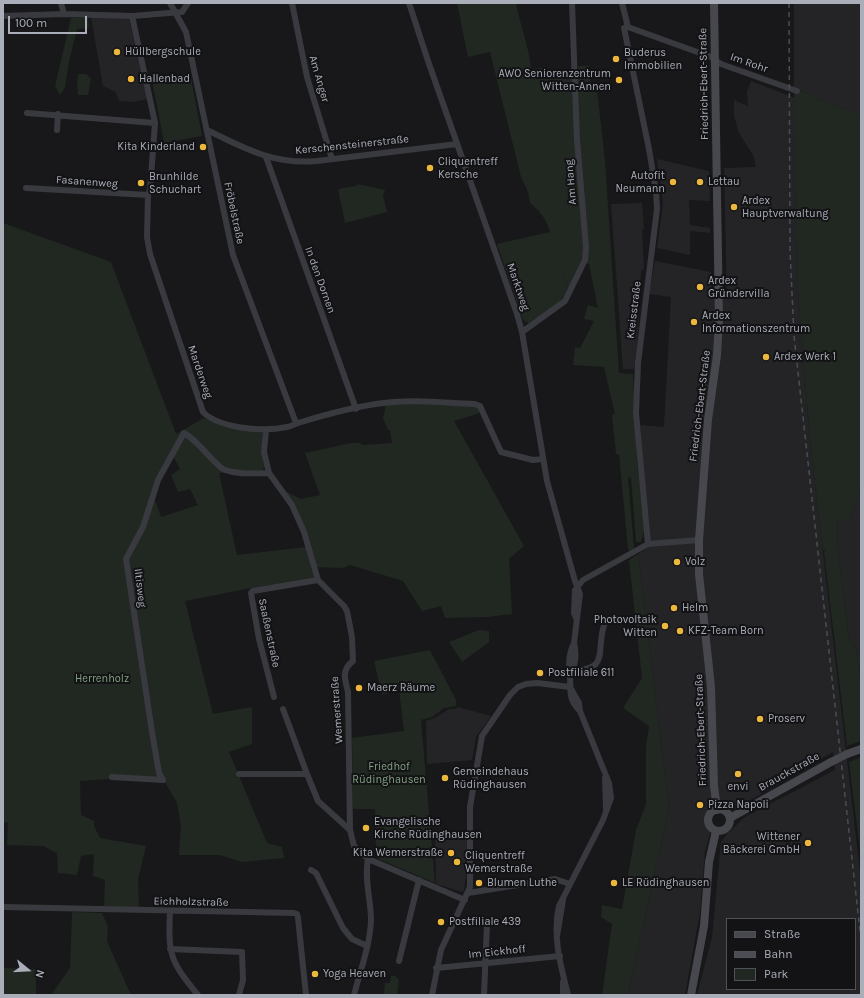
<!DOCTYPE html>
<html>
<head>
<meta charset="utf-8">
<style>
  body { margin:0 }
  #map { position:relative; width:864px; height:998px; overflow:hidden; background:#18181a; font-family:Karla,sans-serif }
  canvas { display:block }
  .frame { position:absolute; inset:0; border:4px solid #aaaeb9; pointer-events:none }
  .legend { position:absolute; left:726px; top:918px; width:130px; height:72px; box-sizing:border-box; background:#131315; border:1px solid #4f5157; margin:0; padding:5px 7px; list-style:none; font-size:12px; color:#aaaeb9 }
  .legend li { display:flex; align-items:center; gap:8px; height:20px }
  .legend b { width:20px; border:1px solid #4f5157 }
  .north { position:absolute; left:8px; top:950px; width:40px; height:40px; -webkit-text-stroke:3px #131315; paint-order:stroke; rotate:108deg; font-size:11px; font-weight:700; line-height:16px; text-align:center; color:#aaaeb9 }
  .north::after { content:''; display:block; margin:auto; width:14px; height:18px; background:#aaaeb9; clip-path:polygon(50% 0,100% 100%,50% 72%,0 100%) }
  .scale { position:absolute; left:8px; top:16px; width:79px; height:18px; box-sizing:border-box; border:2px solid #aaaeb9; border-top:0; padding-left:5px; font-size:12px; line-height:14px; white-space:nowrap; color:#aaaeb9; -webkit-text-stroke:3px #131315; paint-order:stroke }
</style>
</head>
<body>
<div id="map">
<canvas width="864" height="998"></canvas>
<div class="frame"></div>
<ul class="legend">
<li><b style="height:5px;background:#47484e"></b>Straße</li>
<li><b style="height:5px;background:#4c4d53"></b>Bahn</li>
<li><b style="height:11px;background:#202821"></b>Park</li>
</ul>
<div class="north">N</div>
<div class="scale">100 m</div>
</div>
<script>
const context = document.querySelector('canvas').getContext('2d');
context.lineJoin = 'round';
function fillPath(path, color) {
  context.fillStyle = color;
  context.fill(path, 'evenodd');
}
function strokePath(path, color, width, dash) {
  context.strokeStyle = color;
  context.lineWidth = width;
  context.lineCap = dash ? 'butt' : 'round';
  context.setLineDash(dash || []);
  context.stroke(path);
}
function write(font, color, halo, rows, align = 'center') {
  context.font = font + ' Karla,sans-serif';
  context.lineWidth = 4;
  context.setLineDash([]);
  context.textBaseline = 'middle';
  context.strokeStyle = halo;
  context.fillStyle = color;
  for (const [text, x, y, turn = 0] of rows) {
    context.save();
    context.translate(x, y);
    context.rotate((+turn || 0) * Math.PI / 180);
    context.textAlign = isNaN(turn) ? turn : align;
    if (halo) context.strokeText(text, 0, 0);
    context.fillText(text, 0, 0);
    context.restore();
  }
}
fillPath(new Path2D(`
  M794,3H861V114L829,104L794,87Z
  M91,17L129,19L147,99L134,102L119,101L116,92L103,86Z
  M751,81L795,98L798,291L810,441L861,880V995H697L712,937L721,842L728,833L745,817L835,770L833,752L732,811L722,807L711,809L706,819L710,833L705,851L700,912L685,995H628L669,807L638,554L650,546L640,425L664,427L671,297L649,294L655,261L711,272L712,298H727L724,168L756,167L754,157L739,133L734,116V100L748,106L747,92ZM727,919H855V989H727Z
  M657,159L709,171L710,201L689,200L690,225L710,228V233L690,231V255L657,248L663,203Z
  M642,203L644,229H642L644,268L641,271L637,347L634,369H623L611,204Z
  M861,485V682L855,645L849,642L838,548L837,519L849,521Z
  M458,707L491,716L476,737L472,760L427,764L426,721L435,718L449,709H456Z
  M435,833H467L466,874L464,890L462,892L436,884Z`), '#242427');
fillPath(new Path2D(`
  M457,3H516C520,25 529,46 531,69L543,68L544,79L579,77L578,66H589L591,89L597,90L605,161L619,373L633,374L637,462L645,528L641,542H636L631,478L628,477L634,548L630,551L628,549L619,454H616L612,415L615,414L604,367L573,365L575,347L580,348L594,321L584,319L588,305L598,308L589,264L582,262L568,291L561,267L568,292L558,303L529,323L523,320L497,244L550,232C546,219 541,212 530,203L528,192L521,177L490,52L468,57Z
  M71,18H88L89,28L77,29L69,61L65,88L60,95L55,86Z
  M190,73L202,136L164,143L152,80Z
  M78,74H86L91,78L88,95H78L77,83Z
  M794,87L829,104L861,114V485L849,521L837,520L838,548L849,642L855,645L861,681V741L847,746L824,552L826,549L823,551L810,441L798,291Z
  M357,184L385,190L383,196L387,212L345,223L338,189L356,186Z
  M3,223L111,262L176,434L204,418L225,427L262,431V453L264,467L262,471L243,470L219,473L237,555L306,547L316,579L246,589L185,601L213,714L252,707V744L229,752L267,843L282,847L284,858L242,862L220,855H179L181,826L177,803L165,782L111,779L80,781L81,815L94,821V826L100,838L146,846L138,879L139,909L104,908L105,880L93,876L94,854L81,856L77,875L58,873L57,853L43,846L7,845L8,823L3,822ZM171,452L180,469L171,475L178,492L190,489L198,505L161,517L152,492Z
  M403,404L473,405L478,407L480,413L454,421L524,546L509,559L512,614L488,617L445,618L441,606L422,611L403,581L350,565L343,568L315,567L305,532L281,489L301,499L320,495L305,453L351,443H359L363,445L392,443L390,430H388L383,418L386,405Z
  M638,554L669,807L628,995H602L612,924L601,917L602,905L622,909L636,830L646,804V746L649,726L623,708L642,678L629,560Z
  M479,630L489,631V642L462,662L449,642Z
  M430,650L456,700V706L444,708L432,717L421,720L435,883L376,858L375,809H353L352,738L404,731L399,689L382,695L374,661Z
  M861,757V858L849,762Z
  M72,912L102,913L108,926L107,941L131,995H51L70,968Z
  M3,968L36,969V995H3Z
  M391,976H396V978L399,979L397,995H384L385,983H390Z`), '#202821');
strokePath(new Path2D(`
  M61,3L64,14
  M170,3L186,32L233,255L296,423
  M292,3L307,77L332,159
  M409,3L428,61L517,314L522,332L547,481L575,581L580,594L574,643C577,654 575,666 570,677
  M622,3L628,27L624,28L649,149L656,191L657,209L638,363L636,413L648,544
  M3,16L64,14L132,16L182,12L188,3
  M132,16L155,123L150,190L148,195L147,237L150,254L203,412C220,429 264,432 287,427C291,427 294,424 298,423C324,415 357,406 384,403C414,399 445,403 475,404L480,406L501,452L533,460L543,459
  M628,27L711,57L721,64L797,91
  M27,113L155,123
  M57,130L58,114
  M207,130C244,148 273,165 317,161L457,144
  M266,157L356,409
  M26,188L148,195
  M522,332L565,301L585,260L586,247L577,140L572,3
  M266,430L264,452L269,473L292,505L304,532L318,580L344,606L347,611L352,637L353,661C341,670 345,679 348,692L350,830L354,846L368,859L465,900
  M576,618L574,613L575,590L583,580L648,544L699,540
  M574,643C568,655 569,665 570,678C571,692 568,699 580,711
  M569,670C614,672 593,648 606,620
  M274,697L259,639L251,593L253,591L318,580
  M283,709L307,774
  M239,774H307L318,801L350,830
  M112,777L163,780L159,773L152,732L126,559L143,527L158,480L184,433C198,440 215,466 225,470C239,475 255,473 269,473
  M605,778L606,809
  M311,870L316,873L343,928L352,939L367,946
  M468,893L555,879L570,884
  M3,907L294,913L297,914L298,918L306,995
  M170,911C168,955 170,961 198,995
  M557,936L563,900
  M170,949L242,952L243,980L239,995
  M399,961L419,880
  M436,968L560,956
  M563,982V995
  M354,995C360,971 370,946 371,920C371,900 364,879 368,859
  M432,995L441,950L470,887V807L482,736L510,695L518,687L526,684L537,683L570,687
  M484,995L487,924
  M568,995C561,967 552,935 559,906L603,820L611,798L609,783L580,711L579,703L570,687`), '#393a3f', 6);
strokePath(new Path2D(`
  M714,3L719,320L717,355L708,420L699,540V574L711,687L714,786L717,810
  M847,754L861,749
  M708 820a11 11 0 1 1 22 0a11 11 0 1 1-22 0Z
  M730,818L831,762
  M691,995L704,926L709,862L716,831`), '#47484e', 8);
strokePath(new Path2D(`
  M789,3L790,250L794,336L861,940`), '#4c4d53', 1.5, [5, 4]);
strokePath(new Path2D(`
  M831,762L847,754`), '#47484e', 8);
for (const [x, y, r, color] of [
  [117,52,4,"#ecb73d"],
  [616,59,4,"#ecb73d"],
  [131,79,4,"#ecb73d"],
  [619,80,4,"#ecb73d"],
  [203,147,4,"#ecb73d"],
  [430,168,4,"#ecb73d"],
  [673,182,4,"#ecb73d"],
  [700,182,4,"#ecb73d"],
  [141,183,4,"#ecb73d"],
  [734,207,4,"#ecb73d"],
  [700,287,4,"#ecb73d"],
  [694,322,4,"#ecb73d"],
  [766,357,4,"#ecb73d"],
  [677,562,4,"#ecb73d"],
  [674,608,4,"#ecb73d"],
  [665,626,4,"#ecb73d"],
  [680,631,4,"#ecb73d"],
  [540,673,4,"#ecb73d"],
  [359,688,4,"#ecb73d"],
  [760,719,4,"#ecb73d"],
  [738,774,4,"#ecb73d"],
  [445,778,4,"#ecb73d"],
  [700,805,4,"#ecb73d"],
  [366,828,4,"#ecb73d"],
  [808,843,4,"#ecb73d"],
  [451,853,4,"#ecb73d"],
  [457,862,4,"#ecb73d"],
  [479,883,4,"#ecb73d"],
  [614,883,4,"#ecb73d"],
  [441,922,4,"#ecb73d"],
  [315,974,4,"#ecb73d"]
]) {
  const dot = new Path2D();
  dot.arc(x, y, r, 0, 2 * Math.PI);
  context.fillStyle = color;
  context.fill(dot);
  strokePath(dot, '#131315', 1.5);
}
write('11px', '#aaaeb9', '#131315', [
  ["Hüllbergschule",125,52],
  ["Buderus",624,53],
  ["Immobilien",624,66],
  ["AWO Seniorenzentrum",611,74,"right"],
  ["Witten-Annen",611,87,"right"],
  ["Hallenbad",139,79],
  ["Kita Kinderland",195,147,"right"],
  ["Cliquentreff",438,162],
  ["Kersche",438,175],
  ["Autofit",665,176,"right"],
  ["Neumann",665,189,"right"],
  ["Brunhilde",149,177],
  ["Schuchart",149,190],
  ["Lettau",708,182],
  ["Ardex",742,201],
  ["Hauptverwaltung",742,214],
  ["Ardex",708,281],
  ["Gründervilla",708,294],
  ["Ardex",702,316],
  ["Informationszentrum",702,329],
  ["Ardex Werk 1",774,357],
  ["Volz",685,562],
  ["Helm",682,608],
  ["Photovoltaik",657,620,"right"],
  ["Witten",657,633,"right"],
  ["KFZ-Team Born",688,631],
  ["Postfiliale 611",548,673],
  ["Maerz Räume",367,688],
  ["Proserv",768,719],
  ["Gemeindehaus",453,772],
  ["Rüdinghausen",453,785],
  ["envi",738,787,"center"],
  ["Pizza Napoli",708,805],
  ["Evangelische",374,822],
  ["Kirche Rüdinghausen",374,835],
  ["Wittener",800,837,"right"],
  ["Bäckerei GmbH",800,850,"right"],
  ["Kita Wemerstraße",443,853,"right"],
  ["Cliquentreff",465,856],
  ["Wemerstraße",465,869],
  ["Blumen Luthe",487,883],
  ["LE Rüdinghausen",622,883],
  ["Postfiliale 439",449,922],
  ["Yoga Heaven",323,974]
], 'left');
write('11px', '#aaaeb9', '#131315', [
  ["Im Rohr",749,63,19],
  ["Am Anger",319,79,74],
  ["Friedrich-Ebert-Straße",704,84,-91],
  ["Kerschensteinerstraße",352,145,-6],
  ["Fasanenweg",87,182,4],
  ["Am Hang",571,182,-95],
  ["Fröbelstraße",234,213,78],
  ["In den Dornen",320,280,70],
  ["Marktweg",518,287,71],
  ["Kreisstraße",634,310,-83],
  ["Marderweg",200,372,71],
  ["Friedrich-Ebert-Straße",700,406,-83],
  ["Iltisweg",140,588,83],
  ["Saaßenstraße",269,633,78],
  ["Wemerstraße",337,710,-94],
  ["Friedrich-Ebert-Straße",701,730,-92],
  ["Brauckstraße",789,772,-29],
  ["Eichholzstraße",191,902,1],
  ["Im Eickhoff",497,952,-6]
]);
write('11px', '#82a385', '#131315', [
  ["Herrenholz",102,679],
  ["Friedhof",389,767],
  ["Rüdinghausen",389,780]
]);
</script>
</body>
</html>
